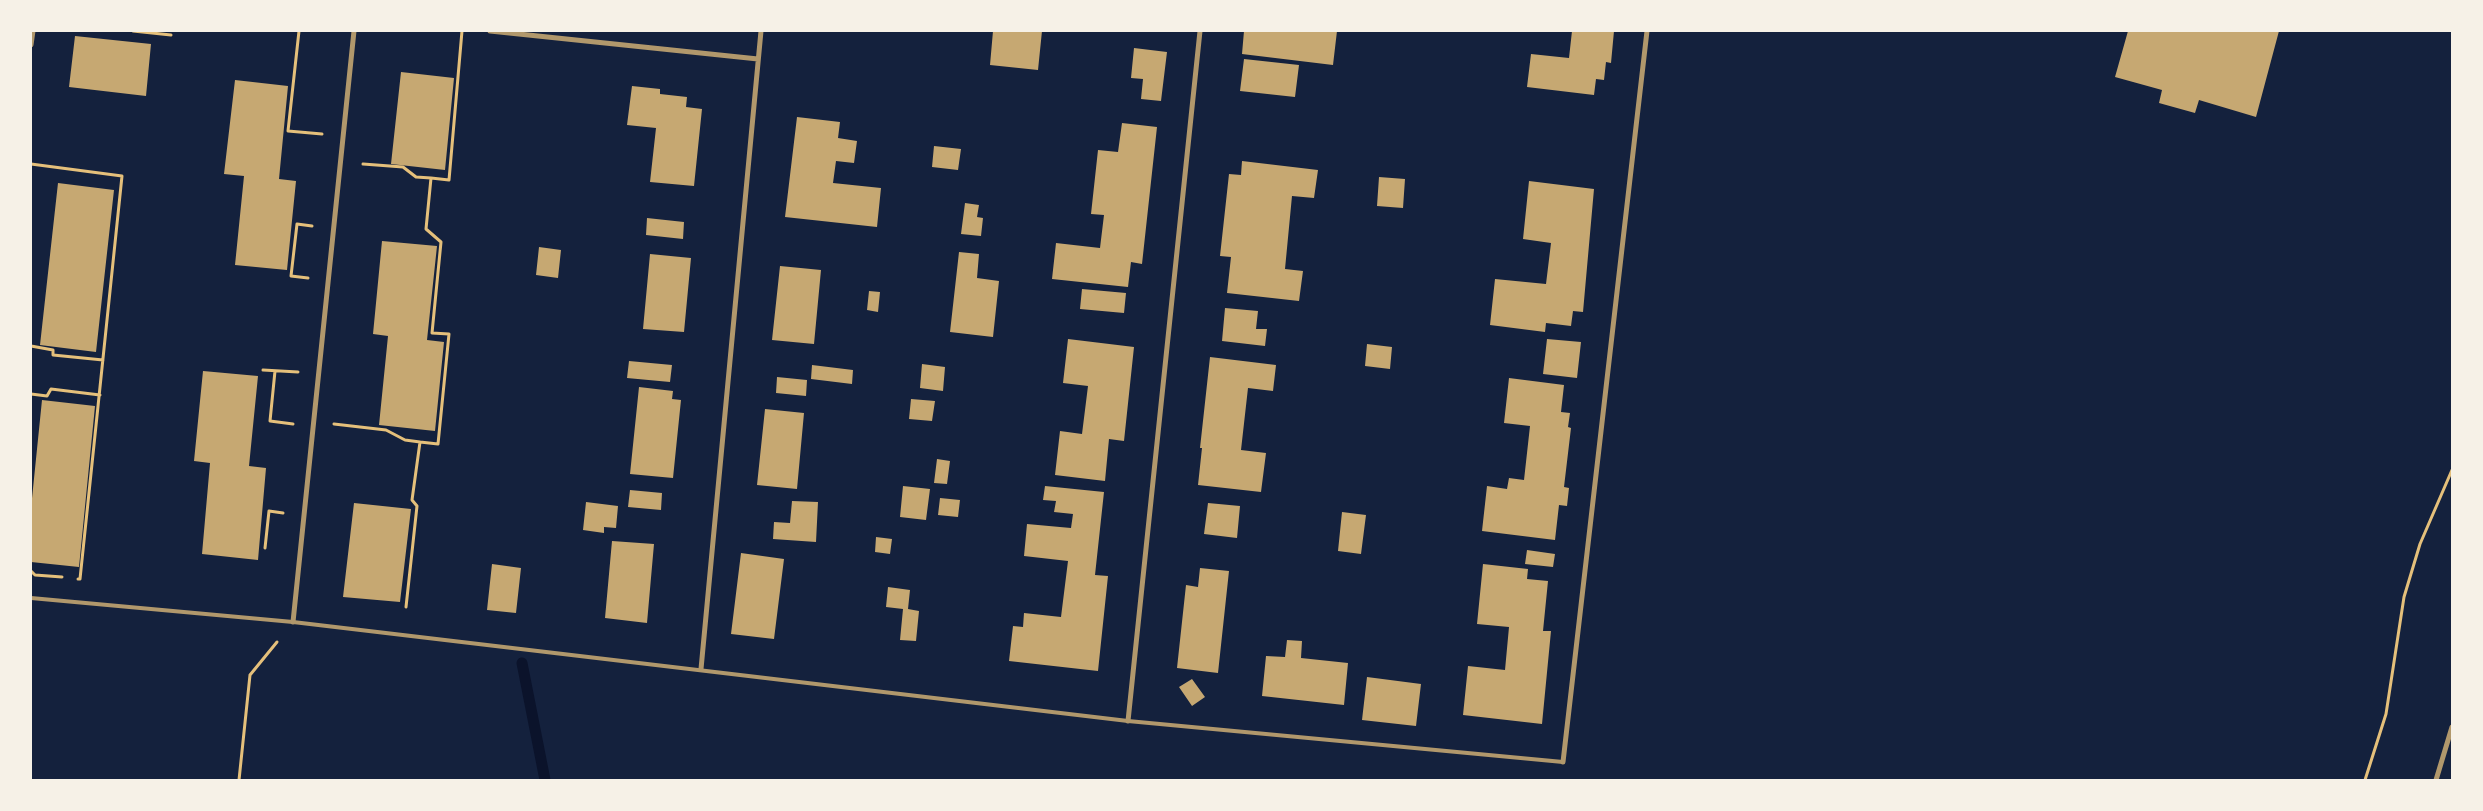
<!DOCTYPE html>
<html>
<head>
<meta charset="utf-8">
<style>
  body { margin:0 }
  #map { position:relative; width:2483px; height:811px; overflow:hidden; background:#14213d; font-family:Inter,sans-serif }
  canvas { display:block }
  .frame { position:absolute; inset:0; border:32px solid #f6f1e7; pointer-events:none }
</style>
</head>
<body>
<div id="map">
<canvas width="2483" height="811"></canvas>
<div class="frame"></div>
</div>
<script>
const context = document.querySelector('canvas').getContext('2d');
context.lineJoin = 'round';
function strokePath(path, color, width, dash) {
  context.strokeStyle = color;
  context.lineWidth = width;
  context.lineCap = dash ? 'butt' : 'round';
  context.setLineDash(dash || []);
  context.stroke(path);
}
function fillPath(path, color) {
  context.fillStyle = color;
  context.fill(path, 'evenodd');
}
strokePath(new Path2D(`
  M522,663L545,780`), '#0b132b', 11);
fillPath(new Path2D(`
  M993,31H1042L1038,70L990,65Z
  M1244,31H1337L1333,65L1242,54Z
  M1572,31H1614L1611,63L1606,62L1604,80L1596,79L1594,95L1527,87L1531,54L1569,58Z
  M2128,31H2279L2256,117L2199,100L2195,113L2159,103L2162,90L2115,77Z
  M75,36L151,44L146,96L69,87Z
  M1134,48L1167,52L1161,101L1141,99L1143,79L1131,78Z
  M1244,59L1299,65L1295,97L1240,91Z
  M401,72L454,78L445,170L391,164Z
  M235,80L288,86L279,179L296,181L287,270L235,265L244,176L224,174Z
  M632,86L660,89V94L687,97L686,107L702,109L694,186L650,182L656,128L627,125Z
  M797,117L840,122L838,138L857,141L854,163L836,161L833,183L881,188L877,227L785,217Z
  M1122,123L1157,127L1142,264L1131,262L1128,287L1052,279L1056,243L1100,248L1104,215L1091,214L1098,150L1118,152Z
  M934,146L961,149L958,170L932,167Z
  M1242,161L1318,170L1314,198L1292,196L1285,269L1303,271L1299,301L1227,293L1231,257L1220,256L1229,174L1241,175Z
  M1379,177L1405,179L1403,208L1377,206Z
  M1529,181L1594,189L1583,312L1573,311L1571,326L1546,323L1545,332L1490,325L1495,279L1546,284L1551,243L1523,239Z
  M58,183L114,190L96,352L40,345Z
  M965,203L979,205L977,217L983,218L981,236L961,234Z
  M647,218L684,222L683,239L646,235Z
  M382,241L437,246L427,340L444,342L435,431L379,425L388,336L373,334Z
  M539,247L561,250L558,278L536,275Z
  M959,252L979,254L977,278L999,281L993,337L950,332Z
  M650,254L691,258L684,332L643,329Z
  M780,266L821,270L814,344L772,340Z
  M1082,289L1126,293L1124,313L1080,309Z
  M869,291L880,292L878,312L867,310Z
  M1225,308L1258,311L1256,329H1267L1265,346L1222,341Z
  M1068,339L1134,347L1124,441L1109,439L1105,481L1055,475L1060,431L1082,434L1088,386L1063,383Z
  M1547,339L1581,342L1577,378L1543,374Z
  M1367,344L1392,347L1390,369L1365,366Z
  M1210,357L1276,365L1273,391L1248,388L1241,450L1266,453L1261,492L1198,485L1202,448H1200Z
  M629,361L672,365L670,382L627,378Z
  M922,364L945,367L943,391L920,388Z
  M812,365L853,370L852,384L811,379Z
  M203,371L258,376L249,466L266,468L258,560L202,554L210,463L194,461Z
  M777,377L807,380L806,396L776,393Z
  M1509,378L1564,385L1561,412L1570,413L1568,427L1571,428L1564,487L1569,488L1567,506L1559,505L1555,540L1482,531L1487,486L1507,489L1509,478L1524,480L1530,426L1504,423Z
  M639,387L673,391L672,399L681,400L673,478L630,474Z
  M911,399L935,401L932,421L909,419Z
  M42,400L95,406L79,567L31,562V508Z
  M765,409L804,413L797,489L757,485Z
  M937,459L950,461L947,484L934,483Z
  M903,486L930,489L926,520L900,517Z
  M1045,486L1104,492L1095,575L1108,576L1098,671L1009,661L1013,626L1023,627L1024,613L1061,617L1068,561L1024,556L1027,524L1071,528L1073,514L1054,512L1056,501L1043,500Z
  M630,490L662,493L661,510L628,507Z
  M940,498L960,500L958,517L938,515Z
  M792,501L818,502L816,542L773,539L774,522L790,523Z
  M586,502L618,506L616,528L604,527V533L583,530Z
  M354,503L411,509L400,602L343,597Z
  M1208,503L1240,506L1237,538L1204,534Z
  M1342,512L1366,515L1361,554L1338,551Z
  M876,537L892,539L890,554L875,552Z
  M612,541L654,544L647,623L605,618Z
  M1527,550L1555,554L1553,567L1525,564Z
  M741,553L784,559L774,639L731,634Z
  M492,564L521,568L516,613L487,610Z
  M1483,564L1528,569L1527,579L1548,581L1543,631H1551L1542,724L1463,715L1468,666L1505,670L1509,627L1477,624Z
  M1200,568L1229,571L1218,673L1177,668L1186,585L1198,587Z
  M888,587L910,590L908,609L919,611L916,641L900,640L903,609L886,607Z
  M1287,640L1302,641L1301,658L1348,663L1344,705L1262,696L1266,656L1285,657Z
  M1367,677L1421,684L1416,726L1362,720Z
  M1192,679L1205,697L1192,706L1179,687Z`), '#c6a872');
strokePath(new Path2D(`
  M133,31L171,35
  M299,31L288,131L322,134
  M31,164L122,176L80,579H78
  M363,164L403,167L416,177L431,178L426,229L441,242L432,333L449,334L438,444L420,442
  M431,178L449,180L462,31
  M308,278L291,276L297,224L312,226
  M31,346L53,350V355L103,360
  M263,370L298,372
  M275,371L270,421L293,424
  M31,394L47,396L51,389L100,395
  M334,424L386,430L405,440L420,442L412,500L417,506L406,607
  M265,548L269,511L283,513
  M31,571L35,575L62,577
  M239,780L250,675L277,642
  M2365,780L2386,714L2404,597L2420,544L2452,470`), '#e5c07b', 3);
strokePath(new Path2D(`
  M31,598L293,622L1128,721L1563,762`), '#b1986c', 4);
strokePath(new Path2D(`
  M490,31L758,59
  M31,45L33,31
  M293,622L354,31
  M701,669L761,31
  M1128,721L1200,31
  M1563,762L1647,31
  M2436,780L2452,727`), '#b1986c', 5);
</script>
</body>
</html>
